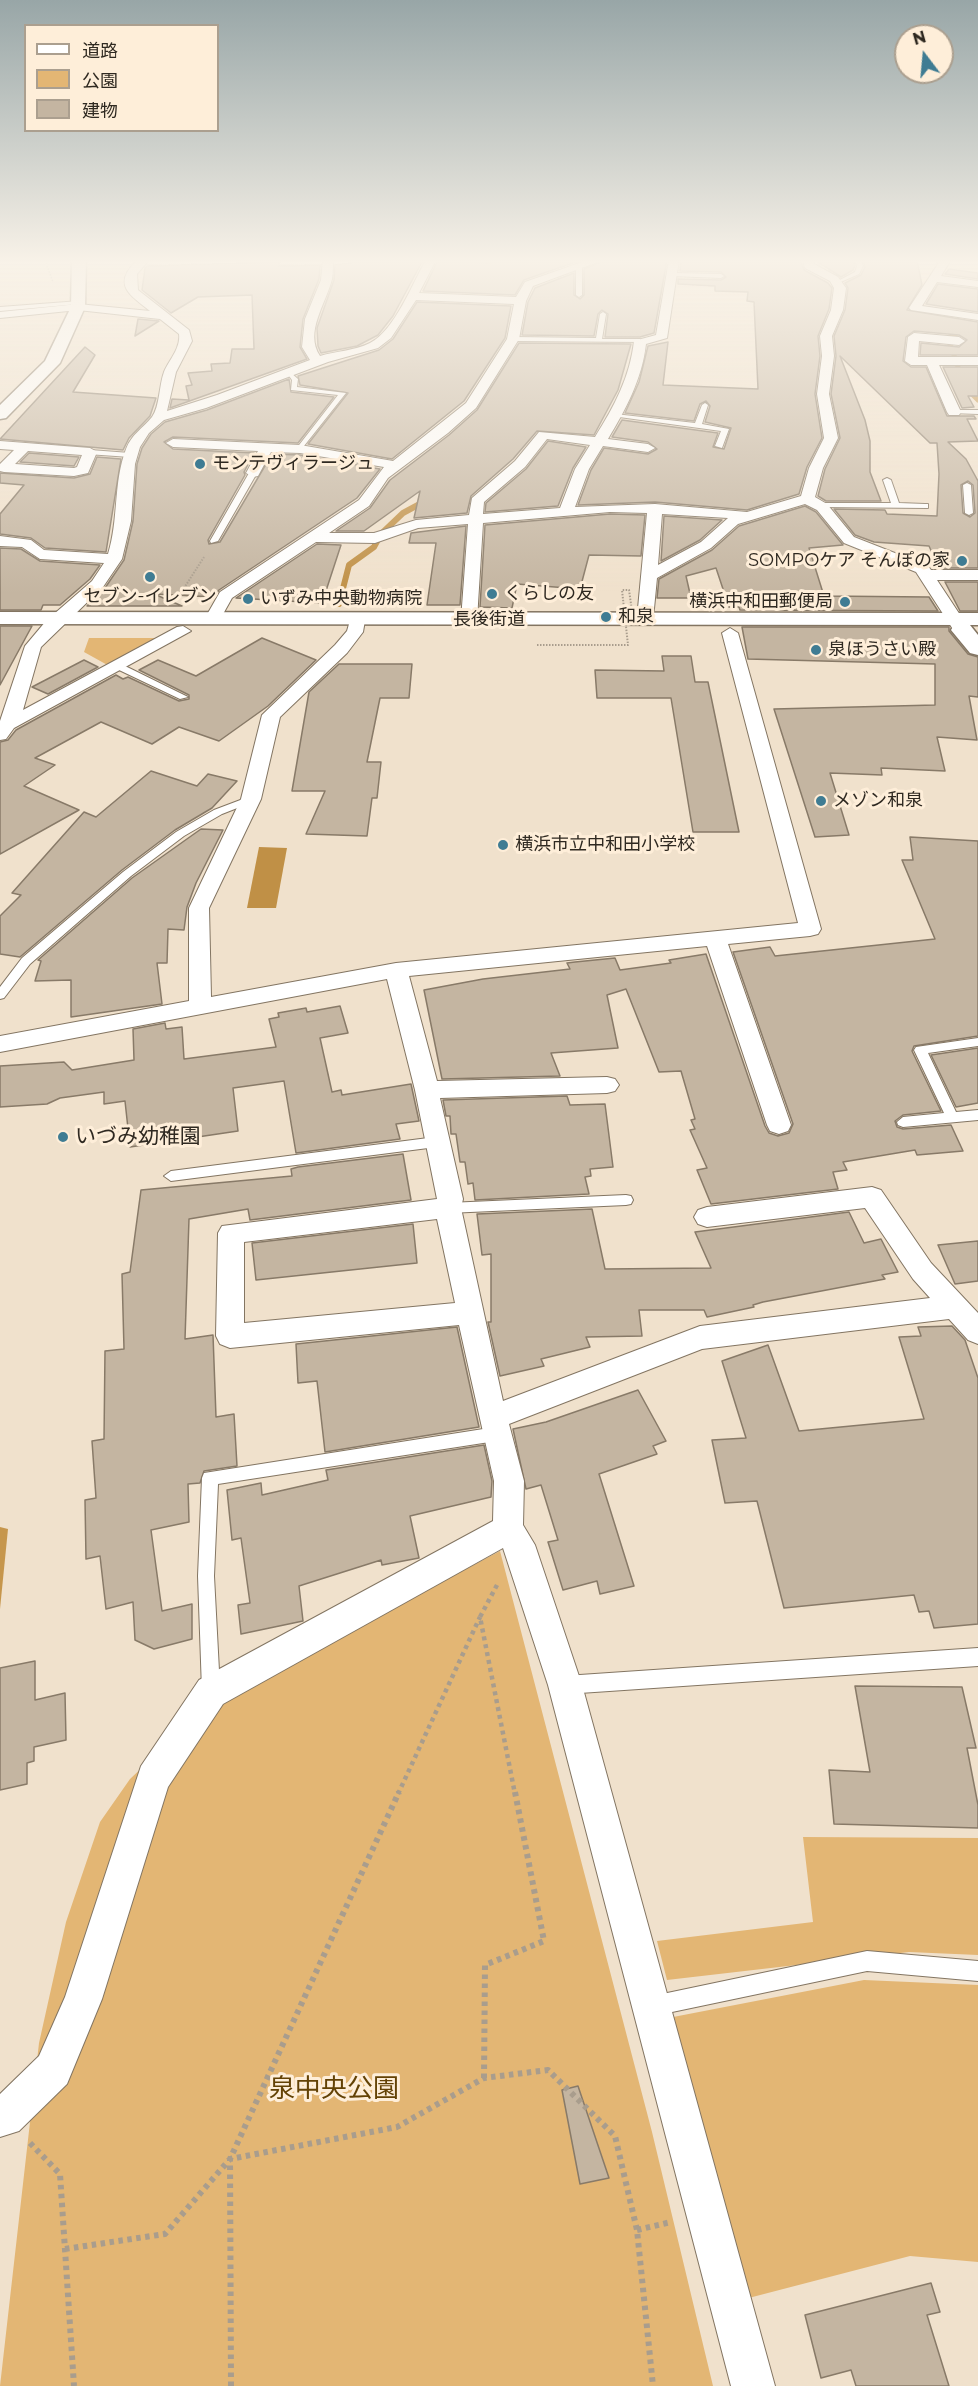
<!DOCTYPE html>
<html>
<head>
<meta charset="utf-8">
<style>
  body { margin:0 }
  #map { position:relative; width:978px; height:2386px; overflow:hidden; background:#f0e1cc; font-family:Montserrat,"Noto Sans JP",sans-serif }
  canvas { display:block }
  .legend { position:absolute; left:24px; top:24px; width:195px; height:108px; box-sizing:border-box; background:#feeed9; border:2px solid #ab9f8f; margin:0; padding:8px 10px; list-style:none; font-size:18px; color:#2f2921 }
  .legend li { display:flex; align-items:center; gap:12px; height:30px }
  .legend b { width:30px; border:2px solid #ab9f8f }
  .north { position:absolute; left:894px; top:24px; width:60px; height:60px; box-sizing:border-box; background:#feeed9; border:2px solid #ab9f8f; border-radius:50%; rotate:344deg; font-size:16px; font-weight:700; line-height:24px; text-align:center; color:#2f2921 }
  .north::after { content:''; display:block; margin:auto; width:21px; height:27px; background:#3f7c93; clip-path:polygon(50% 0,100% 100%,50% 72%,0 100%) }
</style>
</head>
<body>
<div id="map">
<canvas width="978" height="2386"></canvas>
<ul class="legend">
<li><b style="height:8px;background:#fff"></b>道路</li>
<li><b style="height:16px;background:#e3b674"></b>公園</li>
<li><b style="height:16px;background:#c4b5a1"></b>建物</li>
</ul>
<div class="north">N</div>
</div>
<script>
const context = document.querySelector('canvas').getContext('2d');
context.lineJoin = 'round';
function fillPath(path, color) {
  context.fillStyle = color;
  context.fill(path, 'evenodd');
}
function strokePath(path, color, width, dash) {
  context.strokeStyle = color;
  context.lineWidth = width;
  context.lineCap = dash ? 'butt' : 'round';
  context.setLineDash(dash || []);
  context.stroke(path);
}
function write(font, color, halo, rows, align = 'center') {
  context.font = font + ' Montserrat,"Noto Sans JP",sans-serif';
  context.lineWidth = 6;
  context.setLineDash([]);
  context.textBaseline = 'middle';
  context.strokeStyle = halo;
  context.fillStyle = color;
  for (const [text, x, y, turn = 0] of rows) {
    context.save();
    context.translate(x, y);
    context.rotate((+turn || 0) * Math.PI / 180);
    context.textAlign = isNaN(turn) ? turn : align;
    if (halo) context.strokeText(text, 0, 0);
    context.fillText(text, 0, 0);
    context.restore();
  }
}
fillPath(new Path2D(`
  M89,638H163L111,667L84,652Z
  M500,1551L652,2132L713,2386H0L39,2043L66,1922L100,1822L130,1779L206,1707Z
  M803,1837L978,1838V1955L909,1952L667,1980L657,1941L813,1922Z
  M864,1980L978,1985V2262L910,2256L741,2300L668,2018Z`), '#e3b674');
fillPath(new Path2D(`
  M0,1527L8,1529L0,1609Z`), '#c6964c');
fillPath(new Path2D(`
  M259,847L287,848L276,908H247Z`), '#c09046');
strokePath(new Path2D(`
  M965,329L948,338L965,387L978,400`), '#c09046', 5);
strokePath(new Path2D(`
  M339,604L349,565L374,547L381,534L403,513L429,499`), '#c09046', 6);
const building = new Path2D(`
  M352,260H423L393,316L378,335L357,346L321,353L318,346L317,328L334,280L335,265L351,263Z
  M438,260L490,263L491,260H581L524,280L515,295L423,291Z
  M605,260H667L654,333L640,337H605L608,314L602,310L598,314L594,336L522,335L528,302L535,288L574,273V295L580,299L584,295V269Z
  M681,260L801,262L804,270L828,283L832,288L829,309L818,336L820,356L815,394L822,438L807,467L799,494L747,510L655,502L578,505L591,470L604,448L648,454L657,449L648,442L612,437L622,420L718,433L713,447L724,449L731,428L705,422L710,406L706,401L700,404L694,421L625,413L639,382L648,346L668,342L663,385L758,389L754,302L747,301L748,292L715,291V286L678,284V279L721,280L726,277L721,272L680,271Z
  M815,260H853L855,266L853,270L841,277Z
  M863,260H917L922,285L907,310L978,322V355H920L921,343L959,347L967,340L959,335L914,331L906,337L903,361L911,367H926L947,416H974L976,419H967L978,441L948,442L966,459L978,481V568H939L929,546L874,542L855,535L834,509L885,510L887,514L937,516L939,474L937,443H930L840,356L865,420L870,441V472L881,501H826L818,496L825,469L840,438L831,394L836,356L834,336L845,310L848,288L845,283L861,275L865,267ZM968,481L973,485L975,513L970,517L963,513L961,485Z
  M280,262L278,266L320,265L319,279L303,319L300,347L307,359L170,408L172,399L189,400L186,386L192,385L188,373L212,371L211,364L230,363L232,349H254L252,295L198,297L171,313L142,290L145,268L147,266Z
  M949,269L978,273V279L945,274Z
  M938,284L978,289V312L926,304Z
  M417,302L511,306L505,338L464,401L392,459L308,444L348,393L300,385L298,376L379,350L393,339Z
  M138,319L159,321L135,336Z
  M519,343L631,344L618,390L594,435L537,431L513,459L471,496L467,513L414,518L420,491L364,531H336L370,508L390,480L449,435L477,410Z
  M85,347L95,355L73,392L156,398L150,416L129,438L123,450L0,439Z
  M943,367H978V396H968L974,407L962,408Z
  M289,379L291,392L334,397L298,443L173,437L164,442L173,449L254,453L244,472L245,475L208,540L209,544L220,542L272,454L300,455L380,469L357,498L219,590L214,597L154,594L182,606H87L105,588L124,560L133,521L137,464L142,448L151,434L165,422L207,410Z
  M548,441L586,447L573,468L558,506L485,512L486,503L526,469Z
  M29,453L79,457L74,466L20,462Z
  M97,457L121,459L106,552L45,548L31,538L0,534V514L24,485L0,483V473L74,478L90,474Z
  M805,506L816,512L843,545L809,548L824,596L929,597L938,611L740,610L739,607H729L716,568L686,576L691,598H657L659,579L712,550L739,526Z
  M610,514L645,515L641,556L589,555L580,589L517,584L512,608L480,607L485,525Z
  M664,516L722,520L700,540L661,561Z
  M466,526L460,605H427L436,543H409L411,533Z
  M317,544L341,545L322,603L236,598Z
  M0,548L21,549L40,561L100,565L90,579L60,605H43L41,610H0Z
  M945,582H978V611H960Z
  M0,626H32L0,685Z
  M742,627H949V631L968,654L978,657V697L969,696L977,740L937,737L945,771L881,768L882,775L830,773L849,835L815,837L774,709L935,705V664L748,659Z
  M262,638L316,660L268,706L219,741L179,727L152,744L101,722L35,758L55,765L24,786L79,810L0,854V742L8,740L16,730L116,675L123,679L128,677L179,701L189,699V695L139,670L158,660L196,676Z
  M662,656H691L695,682H708L739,832H693L671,698H597L595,670L664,671Z
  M84,660L98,667L48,694L32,687Z
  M339,664H412L409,698H380L367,762H381L377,798H372L367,836L306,834L325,791H292L309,692Z
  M151,771L197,786L208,774L237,781L212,808L175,830L122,870L20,957L0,954V916L21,895L12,893L84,812L96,817Z
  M201,829L223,830L196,883L187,907L184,930L168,929L167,963H157L162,1004L71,1017V980L35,981L41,961L38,960L132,878Z
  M910,837L978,841V1036L914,1046L912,1051L941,1111L903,1115L895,1121L897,1127L903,1129L951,1125L963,1151L917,1155L915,1150L843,1162L847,1170L833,1172L838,1189L711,1204L697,1170L707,1168L690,1130L695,1129L691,1120L695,1119L681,1071L659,1072L626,989L607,995L618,1048L551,1053L560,1076L442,1079L424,990L483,979L570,969L567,963L575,962L615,958L620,970L671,963L669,960L706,954L765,1126L769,1133L778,1136L789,1133L793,1124L733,952L770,947L775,956L935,939L902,860H913Z
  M340,1006L348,1033L320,1038L332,1092L341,1090L342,1095L411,1084L419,1121L396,1124L400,1139L296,1153L284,1081L233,1088L238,1131L130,1147L125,1101L104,1104V1092L60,1098L47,1104L0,1107V1066L64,1062L72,1070L134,1060L133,1029L165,1023L166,1029L182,1027L184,1059L276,1047L269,1019L279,1017L278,1013L306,1008L307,1012Z
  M978,1048V1103L956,1107L931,1055Z
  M567,1096L570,1105L605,1104L613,1167L590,1169L591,1176L585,1177L589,1194L475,1200L473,1183L468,1184L465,1162H460L456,1134H451L450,1116H446L443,1100Z
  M403,1154L411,1200L250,1220L248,1209L189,1219L185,1339L213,1335L216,1417L234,1414L237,1466L204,1471L200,1483L188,1484L189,1522L151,1530L162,1611L192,1604V1639L154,1649L135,1640L133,1602L106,1609L100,1556L86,1559L85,1500L96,1498L92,1441L104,1439L105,1351L124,1349L122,1274L130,1272L141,1190L292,1176L291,1169L298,1167Z
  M592,1209L605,1269L711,1268L695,1232L849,1212L864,1243L881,1239L898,1272L882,1275L885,1279L763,1302L753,1305L754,1307L707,1317L704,1310H639L642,1336L586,1337L590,1347L541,1359L544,1366L500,1376L488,1322H491V1254L482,1255L477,1214Z
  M413,1224L417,1263L256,1280L252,1243Z
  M978,1241V1281L955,1284L938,1245Z
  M952,1326L965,1340L978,1378V1624L934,1628L929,1611L919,1612L914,1595L784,1608L757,1501L725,1503L712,1440L746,1438L722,1361L768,1345L799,1431L924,1419L899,1337L921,1336L918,1327Z
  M457,1327L479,1427L325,1452L317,1381L298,1383L296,1344Z
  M638,1390L666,1441L653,1446L657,1454L599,1474L634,1586L600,1594L597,1581L563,1590L548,1542L558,1540L541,1485L526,1489L513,1429L546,1422Z
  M484,1445L492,1481L491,1497L410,1516L419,1558L382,1565L381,1560L299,1586L303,1621L241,1634L238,1605L250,1603L241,1538L232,1540L227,1490L261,1483L262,1495L328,1480L326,1470Z
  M35,1661V1700L65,1693L66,1740L34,1747V1761L27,1763V1784L0,1790V1668Z
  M855,1686L962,1687L976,1748H967L978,1805V1828L834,1824L829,1770L870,1772Z
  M578,2086L609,2178L580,2184L562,2090Z
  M931,2283L940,2312L927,2315L949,2386H856L851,2370L821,2378L805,2315Z`);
fillPath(building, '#c4b5a1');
strokePath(building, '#887a68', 1.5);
const service = new Path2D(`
  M855,260H861L863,266L859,274L836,284V282L855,272L857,266Z
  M579,264L582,266V295L579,297L576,295V266Z
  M674,273L721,274L724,276L721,278L672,276Z
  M80,301L78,304L0,311V307Z
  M603,312L606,314L602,339H640L642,342L513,341L510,339L513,337L596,338L600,314Z
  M287,373H291L298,379L297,387L346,393L300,451L296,449L338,395L291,390L292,380Z
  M705,403L708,405L702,424L729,429L722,448L715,446L721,431L612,416L615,414L695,423L702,405Z
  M954,410H978V414L952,413Z
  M90,450L130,453L134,455L130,457L87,454V450Z
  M253,471L257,473L218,541L211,543L210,541L249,473Z
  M887,478L891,480L899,503L925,504H928V508L818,507L814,505L818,503H891L883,480Z
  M967,483L971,485L973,513L969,515L965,513L963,485Z
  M117,665H123L188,697L180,699L117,669Z
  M251,796L256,799L255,801L222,814L184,836L131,876L30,964L4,998L0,999V987L22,958L123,872L176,832L214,810Z
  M978,1038V1046L928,1053L956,1112L978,1110V1120L903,1127L898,1125L897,1122L903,1117L944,1113L914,1050L916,1047Z
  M436,1137L443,1142L436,1147L171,1181L164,1176L171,1171Z
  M626,1195L631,1196L633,1200L631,1204L626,1205L448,1213L443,1212L441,1208L443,1204L448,1203Z
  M496,1427L501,1429L504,1434L501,1439L496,1441L218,1484L214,1576L220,1690L217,1696L211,1699L205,1696L202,1690L198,1576L202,1478L204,1473Z
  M978,1648V1666L565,1694L559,1691L556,1685L559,1679L565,1676Z
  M867,1951L978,1961V1981L867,1971L653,2016L646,2013L643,2006L646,1999L653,1996Z`);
const minor = new Path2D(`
  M149,260L137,274L138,290L189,330L192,341L176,372L167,411L217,395L310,360L302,347L305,319L321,280L323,260H333C333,266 333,273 332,279C326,304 304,332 320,356C336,351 354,351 370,343C395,330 412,284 426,260H436L419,293L516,297L525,282L588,260H603L533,286L526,301L519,339L476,408L448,433L388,478L369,506L329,533H374L416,520L469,515L472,498L515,461L539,432L595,437C614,407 630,377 634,341L656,335L669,260H679L667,338L646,344C642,379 626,409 608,439L648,444L655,448L648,452L603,446L589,469L575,507L655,504L747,512L801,496L809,468L824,438L817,394L822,356L820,336L831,310L834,288L830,281L805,268L803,260H813L814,264L838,277L846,288L843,310L832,336L834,356L829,394L838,438L823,468L815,497L827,504L854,537L928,566L931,570H978V580H937L970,630L962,635L956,634L916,572L844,543L817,510L805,504L738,524L711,548L657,578L653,619L645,624L637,619L647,513L610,512L483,523L477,620L475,623L469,625L461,620L468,524L418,528L375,543L316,542L232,598L218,623H206L204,620L220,592L359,500L384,467L300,453L271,452L258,476L253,477L246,473L258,451L173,447L166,443L173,439L300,445L393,461L466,403L507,339L514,304L416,300L391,338L378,348L328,362L206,408L164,420L149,433L140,447L135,464L131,521L122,559L103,587L41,647L23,710L177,627L183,626L191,631L14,728L6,739L0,740V721L25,646L46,621L92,581L104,563L40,559L22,547L0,546V536L31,540L44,550L108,554C119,520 113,483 126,449C131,435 143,428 152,417C160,406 159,385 164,372C169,360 181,348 179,334L160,319L78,310L0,318V312L78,304L150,311C130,295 112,285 136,261ZM547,439L590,445L575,469L560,508L483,514L484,502L525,467ZM662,514L728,518L701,542L658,565Z
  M935,260H947L949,263L941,276L978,281V287L937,282L922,306L978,314V320L911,310L909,308L938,264Z
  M914,333L959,337L965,341L959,345L919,341L918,357H978V365H939L961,412L959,415H949L947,412L927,365H911L905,361L908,337Z
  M0,441L90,448L97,452L88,473L74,476L4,472L0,471V464L14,450L0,449ZM28,451L82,455L77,467L74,468L15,464Z
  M357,615L365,620L363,632L347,653L280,717L261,799L209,908L211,997L396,963L798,923L722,633L730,628L738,633L821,929L818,934L810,936L728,944L791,1125L788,1131L779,1134L770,1131L767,1125L707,946L409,976L437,1081L607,1077L615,1079L619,1085L615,1091L607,1093L440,1098L463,1199L461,1208L503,1401L700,1326L930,1298L913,1279L865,1208L707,1227L698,1224L694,1217L698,1210L707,1207L872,1187L881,1190L931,1263L978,1313V1344L968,1340L949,1319L702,1349L509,1424L524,1481L523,1525L535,1545L582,1685L775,2386H731L548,1685L503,1548L223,1704L168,1787L102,1999L67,2084L19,2131L0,2137V2094L39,2056L65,1997L141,1766L199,1680L493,1521L494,1481L459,1325L230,1348L220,1344L216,1336L218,1233L222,1226L437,1199L415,1090L387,979L0,1052V1036L189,1001V908L241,799L262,715L335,645L347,631L351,617ZM437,1219L455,1303L244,1323V1242Z`);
const tertiary = new Path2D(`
  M72,260H86L85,307L60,363L6,418L0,419V405L45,361L71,307Z
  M962,624L970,625L978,635V655L970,653L951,630L954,625Z`);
const primary = new Path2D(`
  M0,612L978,613V625L0,624Z`);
strokePath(service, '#837562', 2);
strokePath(minor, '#837562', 2);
strokePath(tertiary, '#837562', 3);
strokePath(primary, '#837562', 3);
strokePath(new Path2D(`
  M45,260L53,282`), '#a99d8d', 1.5, [1.5, 1.5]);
strokePath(new Path2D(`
  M179,596L204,557`), '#a99d8d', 2, [1.5, 1.5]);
strokePath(new Path2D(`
  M497,1585L480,1617L515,1794
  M398,1794L480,1617`), '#a99d8d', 4.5, [4, 4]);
strokePath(new Path2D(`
  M484,2078L485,1965L544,1941L515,1792
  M30,2143L60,2174L74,2386
  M637,2230L671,2222
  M65,2249L165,2234L230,2159L399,1792
  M231,2386L230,2159L397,2127L484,2078L548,2070L615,2136L637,2230L653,2386`), '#a99d8d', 6, [4.5, 4.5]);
fillPath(service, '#fff');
fillPath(minor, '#fff');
fillPath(tertiary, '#fff');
fillPath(primary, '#fff');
strokePath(new Path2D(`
  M537,645H628L622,590H629L632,611`), '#a99d8d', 2, [1.5, 1.5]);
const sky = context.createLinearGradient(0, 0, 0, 594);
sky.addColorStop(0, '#98a6a7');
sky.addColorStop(0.44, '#f8f2e8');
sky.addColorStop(1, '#f8f2e800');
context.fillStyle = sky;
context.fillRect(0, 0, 978, 594);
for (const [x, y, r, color] of [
  [200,464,6,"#3f7c93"],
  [962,561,6,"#3f7c93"],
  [150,577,6,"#3f7c93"],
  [492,594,6,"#3f7c93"],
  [248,599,6,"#3f7c93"],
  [845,602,6,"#3f7c93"],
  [606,617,6,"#3f7c93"],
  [816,650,6,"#3f7c93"],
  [821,801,6,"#3f7c93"],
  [503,845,6,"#3f7c93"],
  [63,1137,6,"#3f7c93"]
]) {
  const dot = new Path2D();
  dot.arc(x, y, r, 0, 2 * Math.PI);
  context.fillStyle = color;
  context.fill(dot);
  strokePath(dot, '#feeed9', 2);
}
write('18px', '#2f2921', '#feeed9', [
  ["モンテヴィラージュ",212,464],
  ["SOMPOケア そんぽの家",950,561,"right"],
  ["くらしの友",504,594],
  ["セブン-イレブン",150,597,"center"],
  ["いずみ中央動物病院",260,599],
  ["横浜中和田郵便局",833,602,"right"],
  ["和泉",618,617],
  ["泉ほうさい殿",828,650],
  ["メゾン和泉",833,801],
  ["横浜市立中和田小学校",515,845]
], 'left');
write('18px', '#2f2921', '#feeed9', [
  ["長後街道",489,620]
]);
write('21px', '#2f2921', '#feeed9', [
  ["いづみ幼稚園",75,1137]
], 'left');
write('26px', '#634205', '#feeed9', [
  ["泉中央公園",334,2089]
]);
</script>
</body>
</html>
